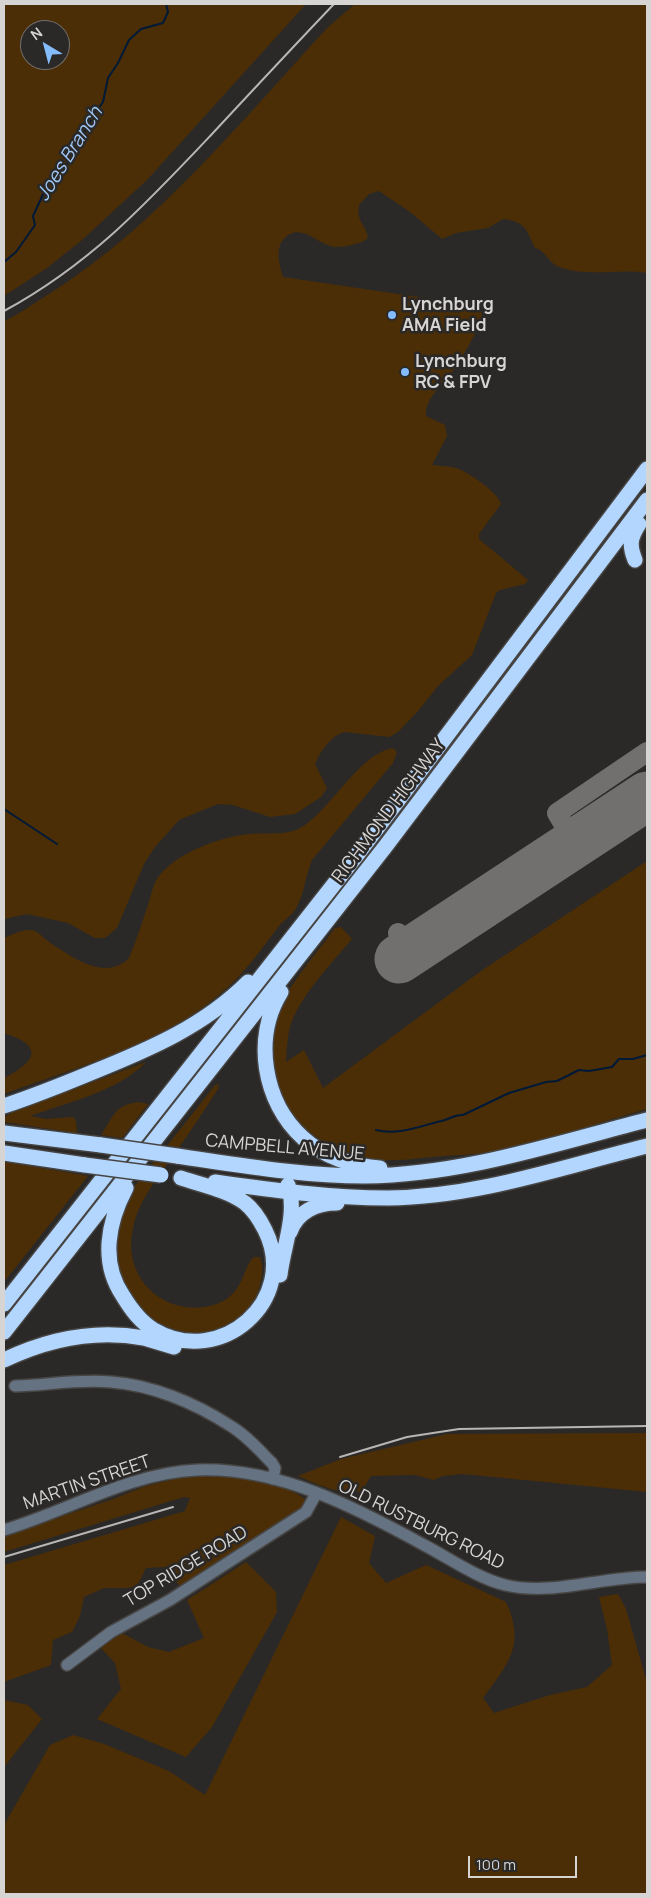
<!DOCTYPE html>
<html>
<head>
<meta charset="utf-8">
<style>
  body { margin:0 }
  #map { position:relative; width:651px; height:1898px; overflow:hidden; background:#2b2927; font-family:Manrope,sans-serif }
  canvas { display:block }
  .frame { position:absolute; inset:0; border:5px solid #d7d5d4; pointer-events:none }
  .north { position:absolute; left:20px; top:20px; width:50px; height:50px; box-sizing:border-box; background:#2b2927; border:1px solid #706e6c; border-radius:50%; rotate:323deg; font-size:14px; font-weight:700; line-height:20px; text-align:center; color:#d7d5d4 }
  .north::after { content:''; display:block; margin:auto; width:18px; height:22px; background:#84bcfb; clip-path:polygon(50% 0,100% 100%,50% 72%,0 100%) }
  .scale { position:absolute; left:468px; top:1856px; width:109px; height:22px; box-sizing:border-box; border:2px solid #d7d5d4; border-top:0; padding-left:6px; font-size:15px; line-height:18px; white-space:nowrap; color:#d7d5d4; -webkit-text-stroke:4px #2b2927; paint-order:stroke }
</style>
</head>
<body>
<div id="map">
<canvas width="651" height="1898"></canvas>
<div class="frame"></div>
<div class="north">N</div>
<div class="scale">100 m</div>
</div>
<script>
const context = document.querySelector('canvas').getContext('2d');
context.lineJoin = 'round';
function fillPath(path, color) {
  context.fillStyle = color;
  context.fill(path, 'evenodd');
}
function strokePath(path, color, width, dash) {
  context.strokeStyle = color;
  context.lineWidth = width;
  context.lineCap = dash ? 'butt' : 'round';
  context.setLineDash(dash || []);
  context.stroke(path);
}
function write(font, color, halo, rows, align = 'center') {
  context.font = font + ' Manrope,sans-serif';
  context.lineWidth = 5;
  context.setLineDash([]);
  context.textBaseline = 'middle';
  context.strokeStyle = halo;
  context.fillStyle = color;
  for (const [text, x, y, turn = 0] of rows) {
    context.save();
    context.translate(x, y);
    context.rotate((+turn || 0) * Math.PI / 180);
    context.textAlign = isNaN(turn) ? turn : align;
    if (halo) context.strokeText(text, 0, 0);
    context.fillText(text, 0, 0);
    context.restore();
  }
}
fillPath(new Path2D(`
  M4,4H306L147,180L82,240L47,268L4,296ZM30,30H60V60H30Z
  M355,4H647V273C619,268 590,277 562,268C549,265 546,250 535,248C526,228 525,222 503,219L488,228L456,233L442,239L410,212L379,191L369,194L359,205C356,222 366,224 368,238C362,244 344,247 335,247C317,245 300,220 283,240C275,249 280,267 283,277L473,305L482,313C482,326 458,365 449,376C440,389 425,398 426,416L445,425L447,436L432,465C439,466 448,466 456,468C467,471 499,493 501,504L479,534V539L528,580L525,584L500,590L496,593L472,655L438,686L419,710L398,732L389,737L345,732C331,735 320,752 315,764L327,788L321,797L295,814L270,817L233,805L218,804L179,820L155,847L144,864L117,928L105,938H95L68,923L27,914L4,919V321C20,314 34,303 49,294C158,225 241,121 328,27Z
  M393,748L397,752L393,763L312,860C305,877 305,893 295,910C291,916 284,920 279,926C263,947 248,969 228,987C167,1043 80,1066 4,1094V1078C36,1062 45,1046 4,1033V938C11,935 22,929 30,930C38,930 43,938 49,942C72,957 105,982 129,958C136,941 142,923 148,905C151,896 153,883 159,876C176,853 222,836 250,834C270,832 288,837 305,825C334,804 360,754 393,748Z
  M647,861V1109C595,1123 544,1143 490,1152C471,1155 452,1155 433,1157C413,1159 389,1162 369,1159C353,1156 337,1148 323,1141C305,1130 288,1115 281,1094C255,1015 291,988 335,928L341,927L352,939C332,963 308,987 294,1016C287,1030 287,1047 286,1062L304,1050L323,1088L481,971Z
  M146,1062C117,1092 68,1102 30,1116L46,1119L73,1117L76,1121L77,1133L4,1122L5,1117L11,1113Z
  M219,1084L218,1089C205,1109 192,1129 178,1149C161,1174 139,1198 133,1228C124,1266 147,1301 185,1307C198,1309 213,1307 225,1300C245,1287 242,1269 254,1257H260C265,1270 261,1281 257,1294C252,1307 245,1314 233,1322C202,1343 159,1332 135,1303C117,1282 111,1243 120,1217C127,1192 145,1173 161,1153C179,1131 197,1108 215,1085Z
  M139,1102L148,1104L122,1138L101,1135C114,1116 114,1105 139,1102Z
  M6,1162L88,1176L4,1282V1163Z
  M647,1433V1492L463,1474L443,1476L434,1480L415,1475L371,1476L362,1491C340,1495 318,1485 298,1476L341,1459L447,1434Z
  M187,1476C227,1477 271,1475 305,1499L302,1508L180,1586L164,1567L146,1568L137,1586L127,1588H104L84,1597L80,1616L72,1632L53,1640L51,1665L4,1682V1565L185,1511L190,1498L184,1497L4,1552V1536L113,1499L146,1486Z
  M341,1517L375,1536L369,1563L386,1583L426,1565L506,1602C526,1645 508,1664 483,1698L494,1713L550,1695L587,1687L612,1665L607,1629L599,1597L618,1594L626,1609L647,1683V1894H4V1825L50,1745L73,1735L104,1744L169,1771L205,1795Z
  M246,1562L276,1592L277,1612L212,1727L186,1757L97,1719L121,1689L115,1663L100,1647L122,1633L148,1647L169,1652L204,1638L187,1600Z
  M4,1700L28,1705L42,1719L4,1767Z`), '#4b2e06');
strokePath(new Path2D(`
  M4,262L16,252L35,225L33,216L46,188L54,175L64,169L95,113L103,102L108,78L118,63L129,40L141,29L163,23L168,12L166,4
  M4,809L57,844
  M376,1130C398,1136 423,1125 445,1120C452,1118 455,1114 463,1115L509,1093L546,1082L557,1081L579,1070L589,1071L612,1067L619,1059H633L647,1055
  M597,1894H605`), '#001937', 2);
strokePath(new Path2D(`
  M575,844L557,813L647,752
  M398,933L410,952`), '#72706e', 20);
strokePath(new Path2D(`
  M399,959L647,796`), '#72706e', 49);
const minor = new Path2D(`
  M15,1386C47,1385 79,1379 111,1382C152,1385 195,1403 229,1425C245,1434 259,1450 272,1463L275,1468L273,1479
  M4,1530C68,1511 129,1473 197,1470C278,1467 355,1507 424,1545C449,1558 477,1578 505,1585C551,1596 600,1577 647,1577
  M67,1665L111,1632L170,1600L306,1512L316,1494`);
const highway = new Path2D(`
  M635,560C629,545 630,538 639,524
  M281,992C253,1037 263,1102 303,1138C322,1156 355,1167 380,1168
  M4,1106C34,1096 64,1084 93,1072C150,1049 204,1026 248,982
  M4,1133L101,1145
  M4,1153L85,1165
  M177,1156C239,1165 302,1176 365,1176C462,1175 554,1144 647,1120
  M215,1182C272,1190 330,1198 388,1198C477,1197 562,1167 647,1146
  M126,1188C108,1222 100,1262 123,1296C131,1309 140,1322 154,1330C220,1369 300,1300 265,1230C260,1220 254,1210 245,1203C227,1190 202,1185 181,1178
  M290,1232C297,1212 316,1203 337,1203
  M280,1275C283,1247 298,1213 288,1185
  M4,1304L357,855L647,469
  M4,1332L385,847L647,500
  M4,1360C48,1339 95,1329 144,1338C154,1341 164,1344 174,1347`);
strokePath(minor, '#474543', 14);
strokePath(highway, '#474543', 18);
strokePath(minor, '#647282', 11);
strokePath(highway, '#b3d6ff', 15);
strokePath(new Path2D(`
  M4,311C90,264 145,205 212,134C252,91 293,47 334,4
  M340,1457L407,1437L459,1429L647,1426
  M4,1557L173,1507`), '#b8b6b4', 2);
const highwayBridge = new Path2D(`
  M101,1145L177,1156
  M85,1165L161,1175`);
strokePath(highwayBridge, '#474543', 18, []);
strokePath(highwayBridge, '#b3d6ff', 15);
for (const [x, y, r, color] of [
  [392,315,5,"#84bcfb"],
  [405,372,5,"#84bcfb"]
]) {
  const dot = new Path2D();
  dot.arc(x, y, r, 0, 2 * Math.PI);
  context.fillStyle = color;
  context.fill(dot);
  strokePath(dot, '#2b2927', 2);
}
write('bold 18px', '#d7d5d4', '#2b2927', [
  ["Lynchburg",402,305],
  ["AMA Field",402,326],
  ["Lynchburg",415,362],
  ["RC & FPV",415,383]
], 'left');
write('18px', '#d7d5d4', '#2b2927', [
  ["RICHMOND HIGHWAY",389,811,-53],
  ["CAMPBELL AVENUE",285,1148,5],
  ["MARTIN STREET",87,1483,-19],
  ["OLD RUSTBURG ROAD",421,1525,26],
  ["TOP RIDGE ROAD",186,1567,-31]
]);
write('italic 19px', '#a0c8f7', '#2b2927', [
  ["Joes Branch",70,154,-58]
]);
</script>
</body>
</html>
